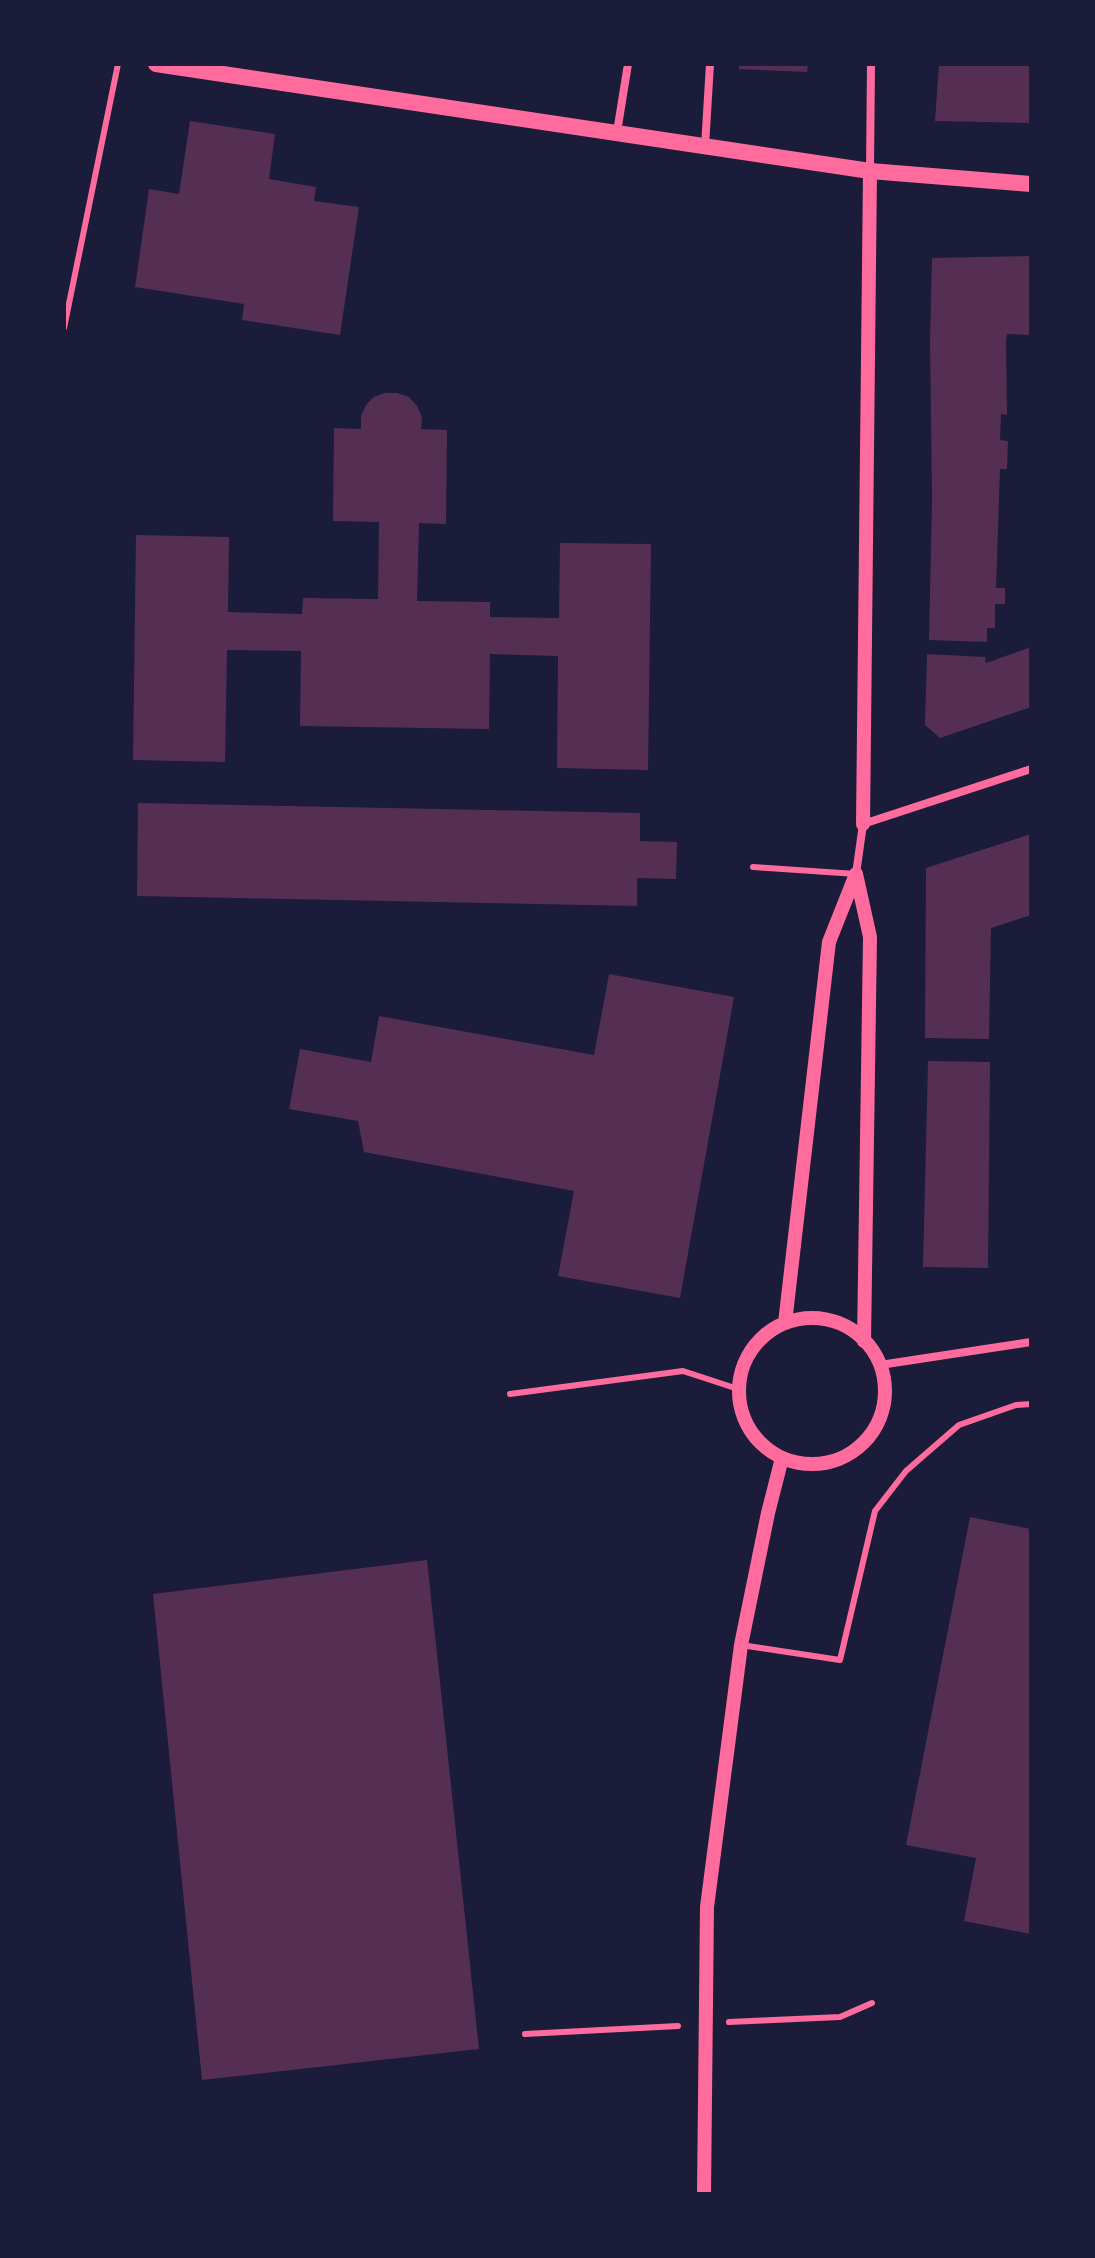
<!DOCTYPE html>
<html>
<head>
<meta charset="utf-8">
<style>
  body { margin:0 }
  #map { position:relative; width:1095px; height:2258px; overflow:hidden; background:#1b1b3a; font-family:Commissioner,sans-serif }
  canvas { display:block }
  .frame { position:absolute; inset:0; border:66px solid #1b1b3a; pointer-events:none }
</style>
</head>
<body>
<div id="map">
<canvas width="1095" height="2258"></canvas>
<div class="frame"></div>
</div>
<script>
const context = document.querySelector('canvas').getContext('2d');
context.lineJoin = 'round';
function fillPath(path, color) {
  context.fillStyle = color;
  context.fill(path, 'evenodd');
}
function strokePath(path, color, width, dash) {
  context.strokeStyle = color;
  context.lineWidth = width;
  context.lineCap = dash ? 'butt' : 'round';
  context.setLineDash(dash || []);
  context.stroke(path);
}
fillPath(new Path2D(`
  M739,64H808L807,72L739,69Z
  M939,64H1031V123L935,121Z
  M190,121L275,134L269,179L316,187L314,201L359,207L340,335L242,320L244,304L135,287L149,189L179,194Z
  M1031,256V335L1007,334L1006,341L1007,415L1001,414L1000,440L1008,441L1007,469H1000L996,588H1005V604H995V628H987V642L929,640L932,499L930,340L932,258Z
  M385,393H397L409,397L417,406L422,417L421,429L447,430L446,524L419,523L417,601L490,602V617L559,618L560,543L651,544L648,770L557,768L558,656L490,654L489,729L300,726L301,651L227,650L225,762L133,760L136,535L229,537L228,612L302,614L303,598L378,599L379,522L333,521L334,428L361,429V416L366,405L374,397Z
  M1031,647V707L940,738L925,725L927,654L985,657L986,663Z
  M138,803L640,813V841L677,842L676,879L637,878V906L137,896Z
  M1031,834V915L991,928L989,1039L925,1038L926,868Z
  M609,974L734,997L680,1298L558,1276L574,1191L364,1152L358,1121L289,1109L300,1049L371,1062L379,1016L594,1055Z
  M928,1061L990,1062L988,1268L923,1267Z
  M970,1517L1031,1529V1934L964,1921L976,1858L906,1845Z
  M427,1560L479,2049L202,2080L153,1594Z`), '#542f53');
strokePath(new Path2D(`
  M64,328L118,64
  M753,867L856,874
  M510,1394L683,1371L738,1389
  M741,1645L840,1660L875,1511L906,1471L959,1425L1016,1405L1031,1404
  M729,2022L840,2017L872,2003
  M525,2034L678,2026`), '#ff6b9d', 6);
strokePath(new Path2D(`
  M617,132L628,64
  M705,146L710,64
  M870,171L871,64
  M856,874L863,824L1031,769
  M880,1365L1031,1342`), '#ff6b9d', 8);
strokePath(new Path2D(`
  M863,824L870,171
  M856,874L870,937L864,1341
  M739 1391a73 73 0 1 1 146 0a73 73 0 1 1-146 0Z
  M785,1323L829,942L856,874
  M704,2194L707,1907L741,1645L768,1513L782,1458`), '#ff6b9d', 14);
strokePath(new Path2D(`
  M156,64L870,171L1031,184`), '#ff6b9d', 16);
</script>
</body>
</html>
